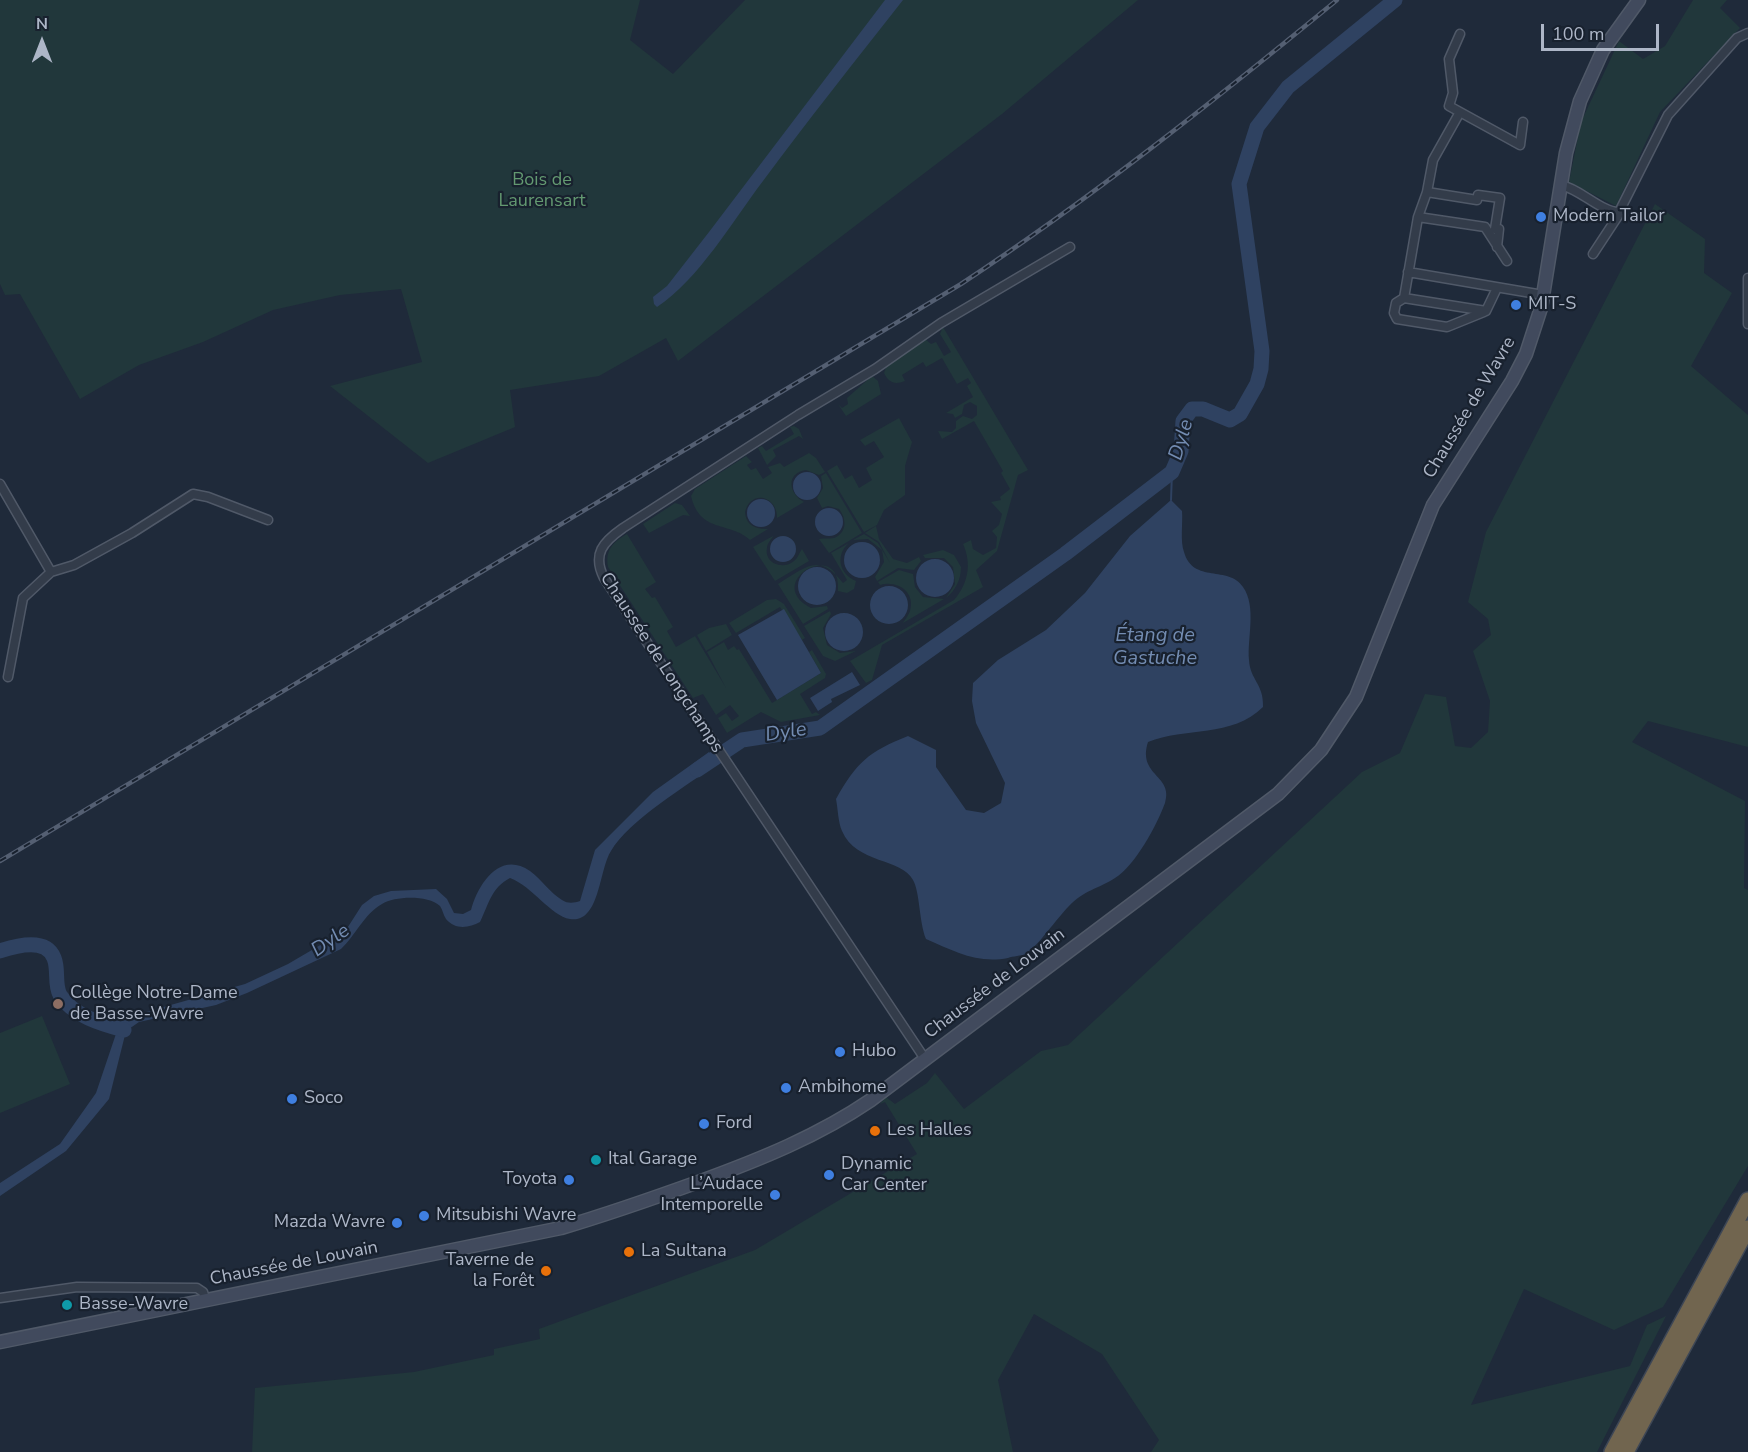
<!DOCTYPE html>
<html>
<head>
<meta charset="utf-8">
<style>
  body { margin:0 }
  #map { position:relative; width:1748px; height:1452px; overflow:hidden; background:#1f2a3a; font-family:"Nunito Sans",sans-serif }
  canvas { display:block }
  .north { position:absolute; left:12px; top:12px; width:60px; height:60px; -webkit-text-stroke:4px #18212e; paint-order:stroke; rotate:0deg; font-size:16px; font-weight:700; line-height:24px; text-align:center; color:#adb6c7 }
  .north::after { content:''; display:block; margin:auto; width:21px; height:27px; background:#adb6c7; clip-path:polygon(50% 0,100% 100%,50% 72%,0 100%) }
  .scale { position:absolute; left:1541px; top:24px; width:118px; height:27px; box-sizing:border-box; border:3px solid #adb6c7; border-top:0; padding-left:8px; font-size:18px; line-height:21px; white-space:nowrap; color:#adb6c7; -webkit-text-stroke:4px #18212e; paint-order:stroke }
</style>
</head>
<body>
<div id="map">
<canvas width="1748" height="1452"></canvas>
<div class="north">N</div>
<div class="scale">100 m</div>
</div>
<script>
const context = document.querySelector('canvas').getContext('2d');
context.lineJoin = 'round';
function fillPath(path, color) {
  context.fillStyle = color;
  context.fill(path, 'evenodd');
}
function strokePath(path, color, width, dash) {
  context.strokeStyle = color;
  context.lineWidth = width;
  context.lineCap = dash ? 'butt' : 'round';
  context.setLineDash(dash || []);
  context.stroke(path);
}
function write(font, color, halo, rows, align = 'center') {
  context.font = font + ' "Nunito Sans",sans-serif';
  context.lineWidth = 4.5;
  context.setLineDash([]);
  context.textBaseline = 'middle';
  context.strokeStyle = halo;
  context.fillStyle = color;
  for (const [text, x, y, turn = 0] of rows) {
    context.save();
    context.translate(x, y);
    context.rotate((+turn || 0) * Math.PI / 180);
    context.textAlign = isNaN(turn) ? turn : align;
    if (halo) context.strokeText(text, 0, 0);
    context.fillText(text, 0, 0);
    context.restore();
  }
}
fillPath(new Path2D(`
  M0,0H640L630,40L673,74L745,0H1138L1002,114L678,361L666,338L599,376L510,390L515,427L428,463L330,386L422,362L401,289L340,295L273,310L203,342L139,365L80,399L20,294L5,295L0,284Z
  M1693,0H1727L1720,8L1740,28L1660,112L1616,206L1569,182L1581,122L1619,41L1643,59L1665,46Z
  M1655,204L1705,239L1704,273L1732,293L1691,366L1748,415V747L1648,721L1632,742L1745,801L1744,888L1748,890V1166L1663,1307L1614,1330L1524,1289L1471,1405L1630,1366L1647,1325L1666,1316L1597,1452H1151L1159,1440L1102,1354L1034,1314L998,1380L1013,1452H252L255,1388L414,1372L494,1355V1349L540,1339L539,1329L755,1250L917,1154L885,1102L880,1104L886,1097L895,1104L927,1083L935,1073L964,1109L1041,1051L1068,1045L1362,772L1400,753L1425,694L1446,697L1455,746L1471,748L1488,732L1490,701L1473,651L1491,635L1488,619L1468,602L1486,532Z
  M943,327L1028,470L1018,475L997,551L976,570L983,587L882,645L872,680L866,683L850,661L954,600C968,584 972,564 963,544L971,540L973,549L983,555L996,548L997,537L992,531L999,525L1002,514L991,502L1001,500L1000,497L1010,489L1001,473L1003,471L974,421L942,439L938,431L952,432L956,428V421L963,416L972,419L977,415V406L970,402L964,405L962,414L955,418L953,414L946,413L973,397L967,386L971,383L968,378L957,384L942,358L926,367L923,362L902,375L905,381C895,385 889,383 884,373L887,365L925,339L931,344L936,342L944,356L951,352L940,334Z
  M872,376L878,381L881,394L846,416L838,404L842,408L848,404L847,398Z
  M899,418L912,442L905,466V495L884,510L877,525L864,532L827,471L837,465L845,479L852,475L859,488L872,480L866,468L884,457L874,441L865,446L860,440Z
  M794,426L799,429L803,439L799,436L773,450L776,456L767,465L758,448L762,446L766,451L794,434L790,427Z
  M809,453L816,458L825,472L819,475L806,470C785,473 789,494 804,502L777,518C778,497 751,488 745,512C746,526 756,529 768,529L750,540C730,521 700,534 691,496L695,489L746,456L752,462L747,465L751,470L756,468L763,479L772,473L768,467L780,463L784,467Z
  M826,473L862,533L829,553L819,539C824,538 828,539 834,538C847,533 847,519 839,509L828,506L822,508L817,498L823,488L821,476Z
  M675,503L682,505L690,516L683,515L649,533L643,524Z
  M876,526L879,539L893,559L907,563L919,557L921,561L914,570L898,568L877,581L875,577L884,562L882,550L868,539L853,540L864,534L878,543L890,563L879,542L865,533Z
  M627,534L656,582L645,589L652,598L655,597L673,627L667,631L676,647L695,636L726,688L707,652L724,642L728,650L734,646L737,650L739,649L772,703L821,673L809,652L812,650L826,674L825,678L800,694L812,714L816,712L820,715L781,722L761,712L727,733L718,718L726,713L732,721L739,716L730,705L716,715L703,694L693,698L608,567C605,550 613,542 627,534Z
  M773,536C772,539 767,543 767,548C764,564 784,570 794,561C798,558 799,553 802,549L809,561L775,581L753,547Z
  M849,543C835,555 839,574 856,581L854,589L847,593L838,591C842,537 761,582 811,608L827,606L828,609L803,624L778,584C806,567 819,552 843,583L847,580L831,553Z
  M943,550L954,555L961,567C961,579 956,590 946,598L955,584L953,567L944,558H925L923,555Z
  M899,570L913,574L915,587L923,597L944,599L903,623C904,621 908,616 910,611C916,592 897,580 880,585L878,582Z
  M776,599L784,604L805,638L802,640L780,607L736,633L729,623L767,600Z
  M830,611L831,614L823,628L827,645L840,653L856,651L835,661L823,656L804,626Z
  M726,624L732,635L706,651L697,635L709,628Z
  M42,1016L70,1084L0,1113V1033Z`), '#21373b');
fillPath(new Path2D(`
  M885,0H903C856,60 808,120 763,181C732,222 699,279 657,307L654,304L653,297L667,286L709,232Z
  M793 486a14 14 0 1 1 28 0a14 14 0 1 1-28 0Z
  M747 513a14 14 0 1 1 28 0a14 14 0 1 1-28 0Z
  M1171,500L1182,511C1183,523 1180,541 1184,552C1193,584 1229,565 1243,587C1257,607 1247,638 1249,660C1250,680 1264,684 1263,707C1232,738 1185,727 1148,742C1137,776 1174,775 1165,803C1157,825 1135,866 1115,878C1098,889 1084,890 1069,906C1058,917 1037,947 1026,954C1021,956 1013,956 1008,958C977,964 954,951 926,939C919,922 920,892 913,880C902,858 856,864 842,831C838,822 838,809 836,799C857,762 868,752 908,736L936,750V767L966,810L984,813L1001,803L1005,783L976,723L972,701L973,683L998,660L1046,630L1085,593L1130,536Z
  M815 522a14 14 0 1 1 28 0a14 14 0 1 1-28 0Z
  M770 549a13 13 0 1 1 26 0a13 13 0 1 1-26 0Z
  M844 560a18 18 0 1 1 36 0a18 18 0 1 1-36 0Z
  M916 578a19 19 0 1 1 38 0a19 19 0 1 1-38 0Z
  M798 586a19 19 0 1 1 38 0a19 19 0 1 1-38 0Z
  M870 605a19 19 0 1 1 38 0a19 19 0 1 1-38 0Z
  M784,609L821,673L777,700L738,635Z
  M825 632a19 19 0 1 1 38 0a19 19 0 1 1-38 0Z
  M852,672L860,685L831,699L832,702L818,711L810,698Z
  M709,752L717,764C689,784 628,821 611,851C599,869 600,924 570,919C551,916 532,886 510,878C491,888 489,904 480,922C469,928 455,930 446,919C443,915 443,910 440,906C428,895 395,896 382,904C364,914 356,935 341,949L247,993L216,1005L139,1022L126,1031L109,1099L66,1151L0,1196V1183L60,1144L96,1093L121,1019L245,984L288,964L346,930L362,905L374,896L391,891L436,889L447,899L454,913L463,914L471,910C478,884 500,850 530,871C542,880 550,893 562,900C568,904 574,903 580,901L595,850L653,792Z`), '#2f4261');
strokePath(new Path2D(`
  M1171,500L1172,472`), '#2f4261', 2);
strokePath(new Path2D(`
  M697,770L742,740L820,728L1065,554L1172,472L1181,451L1183,421L1192,409H1203L1230,420L1240,414L1257,384L1261,369L1262,351L1239,184L1257,127L1288,87L1395,0
  M0,951C15,946 46,937 54,958C59,970 54,984 60,995C73,1016 102,1024 124,1030`), '#2f4261', 15);
const street = new Path2D(`
  M1460,34L1449,59L1453,93L1449,106L1520,145L1523,122
  M1460,112L1433,160L1427,192L1418,217L1404,298L1486,311L1497,288
  M1561,185C1580,189 1603,213 1619,212L1668,115L1737,38L1748,33
  M1427,192L1477,200L1478,195L1500,198L1495,229H1499L1497,247
  M1418,217L1485,227L1507,261
  M1593,254L1618,216L1616,213
  M1408,272L1543,295
  M1748,278V324
  M1404,298L1396,303L1394,313L1397,319L1447,327L1484,312
  M0,484L51,572
  M8,677L23,598L51,572L74,565L132,533L193,494L208,497L268,520
  M925,1059L604,578C592,554 603,542 623,528L798,415L875,369L941,323L1070,247
  M0,1298L77,1287L197,1288L203,1292L206,1301`);
const secondary = new Path2D(`
  M0,1342L561,1228C608,1214 654,1198 701,1181C761,1159 818,1136 871,1100L1278,794L1321,750L1356,697L1433,505L1512,381L1526,354L1541,308L1566,153L1580,101L1603,50L1639,0`);
const highway = new Path2D(`
  M1612,1452L1748,1200
  M1626,1452L1748,1228`);
strokePath(street, '#505968', 11);
strokePath(secondary, '#505968', 15);
strokePath(highway, '#3d4655', 18);
strokePath(street, '#333c4a', 8);
strokePath(secondary, '#414a5d', 12);
strokePath(highway, '#71654f', 15);
const rail = new Path2D(`
  M0,861L961,284C1093,197 1215,100 1337,0`);
strokePath(rail, '#545f72', 4.5);
strokePath(rail, '#18212e', 2, [7]);
for (const [x, y, r, color] of [
  [1541,217,6,"#3f7fe0"],
  [1516,305,6,"#3f7fe0"],
  [58,1004,6,"#8d6e63"],
  [840,1052,6,"#3f7fe0"],
  [786,1088,6,"#3f7fe0"],
  [292,1099,6,"#3f7fe0"],
  [704,1124,6,"#3f7fe0"],
  [875,1131,6,"#e8710a"],
  [596,1160,6,"#0f9aa8"],
  [829,1175,6,"#3f7fe0"],
  [569,1180,6,"#3f7fe0"],
  [775,1195,6,"#3f7fe0"],
  [424,1216,6,"#3f7fe0"],
  [397,1223,6,"#3f7fe0"],
  [629,1252,6,"#e8710a"],
  [546,1271,6,"#e8710a"],
  [67,1305,6,"#0f9aa8"]
]) {
  const dot = new Path2D();
  dot.arc(x, y, r, 0, 2 * Math.PI);
  context.fillStyle = color;
  context.fill(dot);
  strokePath(dot, '#18212e', 2);
}
write('18px', '#639971', '#18212e', [
  ["Bois de",542,181],
  ["Laurensart",542,202]
]);
write('18px', '#adb6c7', '#18212e', [
  ["Modern Tailor",1553,217],
  ["MIT-S",1528,305],
  ["Collège Notre-Dame",70,994],
  ["de Basse-Wavre",70,1015],
  ["Hubo",852,1052],
  ["Ambihome",798,1088],
  ["Soco",304,1099],
  ["Ford",716,1124],
  ["Les Halles",887,1131],
  ["Ital Garage",608,1160],
  ["Dynamic",841,1165],
  ["Car Center",841,1186],
  ["Toyota",557,1180,"right"],
  ["L’Audace",763,1185,"right"],
  ["Intemporelle",763,1206,"right"],
  ["Mitsubishi Wavre",436,1216],
  ["Mazda Wavre",385,1223,"right"],
  ["La Sultana",641,1252],
  ["Taverne de",534,1261,"right"],
  ["la Forêt",534,1282,"right"],
  ["Basse-Wavre",79,1305]
], 'left');
write('18px', '#adb6c7', '#18212e', [
  ["Chaussée de Wavre",1470,408,-59],
  ["Chaussée de Longchamps",661,663,57],
  ["Chaussée de Louvain",995,984,-37],
  ["Chaussée de Louvain",294,1264,-11]
]);
write('italic 20px', '#738cb2', '#18212e', [
  ["Dyle",1182,440,-73],
  ["Étang de",1155,636],
  ["Gastuche",1155,659],
  ["Dyle",786,733,-9],
  ["Dyle",331,941,-35]
]);
</script>
</body>
</html>
